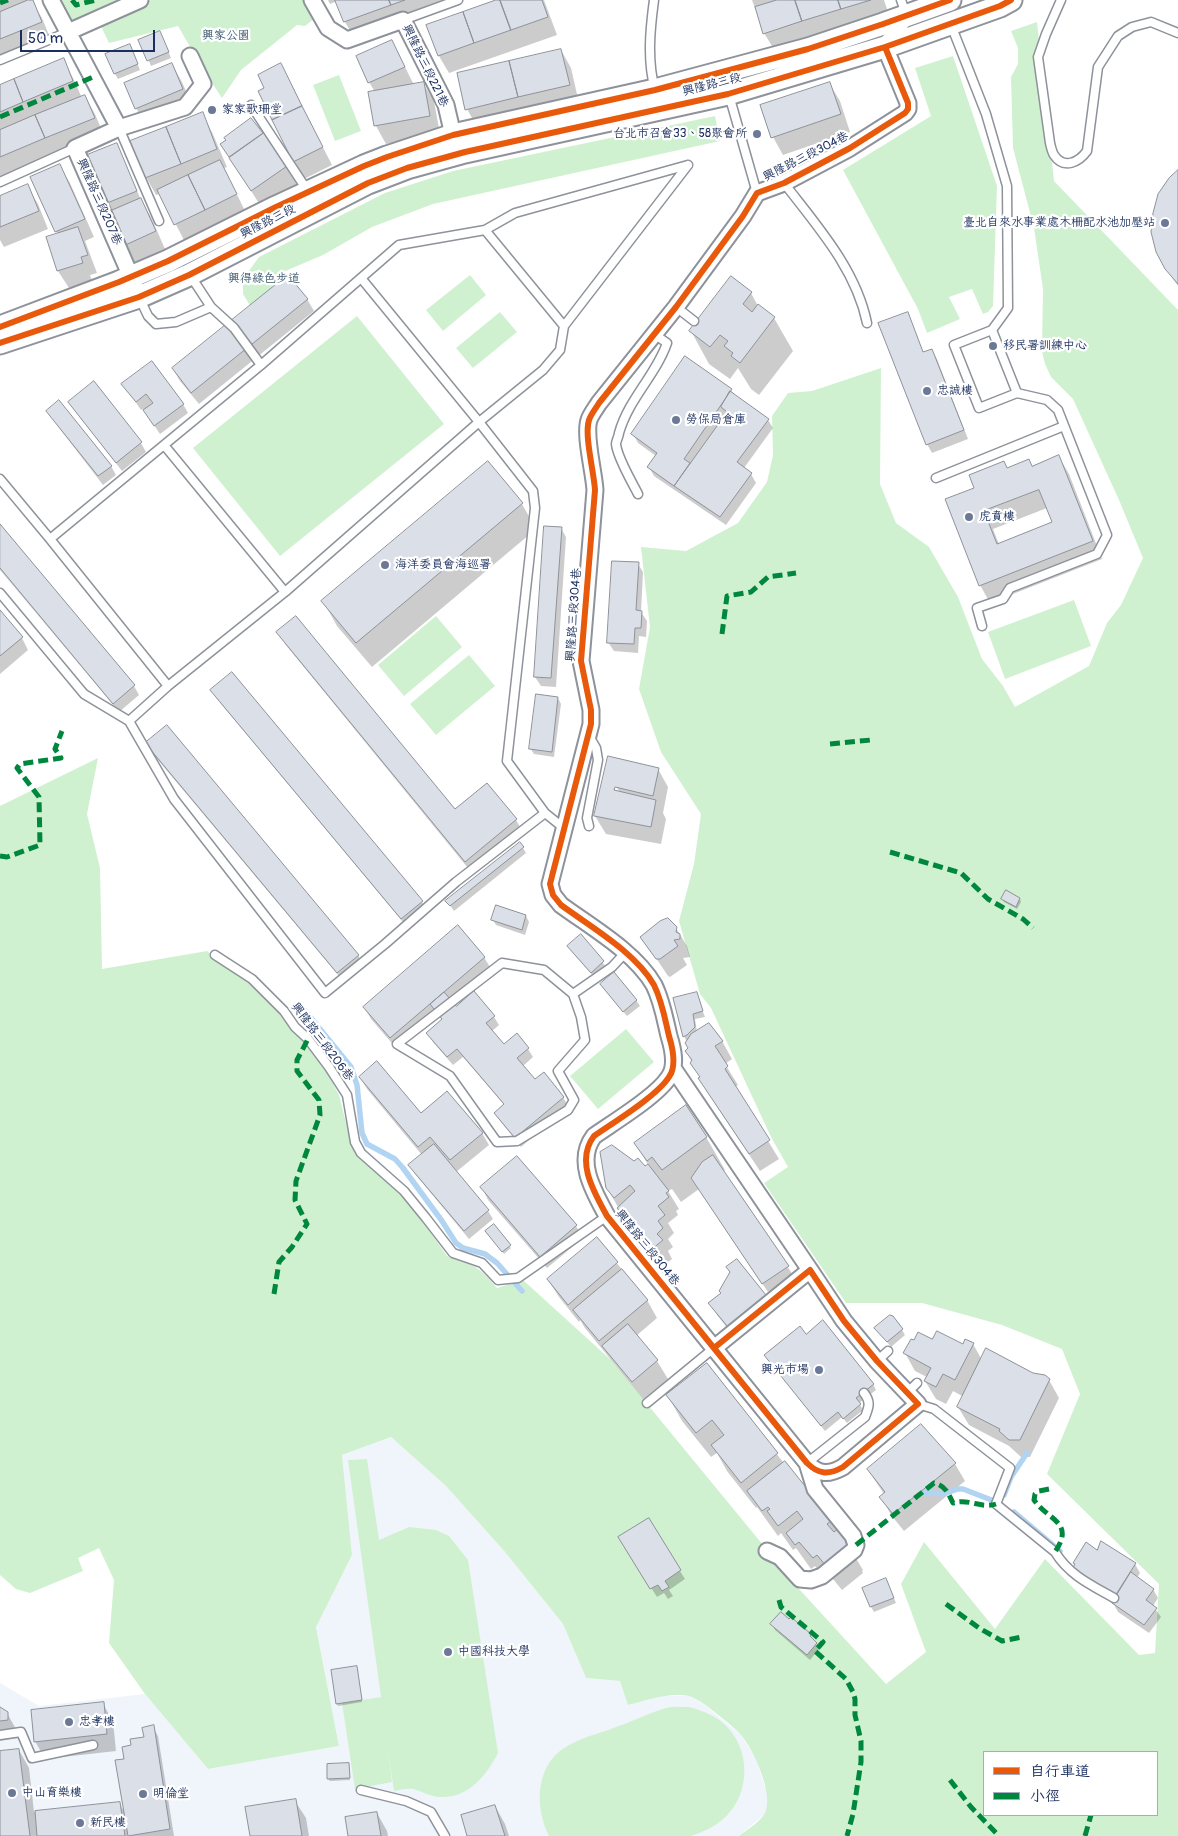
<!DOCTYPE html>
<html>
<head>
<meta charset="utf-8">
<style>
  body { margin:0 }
  #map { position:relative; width:1178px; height:1836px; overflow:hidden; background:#fff; font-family:Pangolin,"LXGW WenKai TC",sans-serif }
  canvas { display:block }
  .legend { position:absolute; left:983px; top:1751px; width:175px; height:65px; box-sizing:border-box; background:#fff; border:1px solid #a4acbf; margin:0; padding:6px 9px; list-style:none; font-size:15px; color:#1b2f5e }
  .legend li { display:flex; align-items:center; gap:10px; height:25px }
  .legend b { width:25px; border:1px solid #a4acbf }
  .scale { position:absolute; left:20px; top:30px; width:135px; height:22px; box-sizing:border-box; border:2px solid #1b2f5e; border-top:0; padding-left:6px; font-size:15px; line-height:18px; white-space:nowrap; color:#1b2f5e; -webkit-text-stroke:4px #fff; paint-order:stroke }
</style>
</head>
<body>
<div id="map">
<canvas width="1178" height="1836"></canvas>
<ul class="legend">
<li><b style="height:6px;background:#e8590c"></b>自行車道</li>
<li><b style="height:6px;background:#00873e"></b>小徑</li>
</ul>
<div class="scale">50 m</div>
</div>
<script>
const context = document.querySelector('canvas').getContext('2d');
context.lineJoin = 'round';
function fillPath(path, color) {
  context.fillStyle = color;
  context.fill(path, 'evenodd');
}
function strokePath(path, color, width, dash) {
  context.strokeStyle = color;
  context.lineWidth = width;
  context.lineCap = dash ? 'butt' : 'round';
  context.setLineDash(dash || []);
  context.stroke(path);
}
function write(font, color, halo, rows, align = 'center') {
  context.font = font + ' Pangolin,"LXGW WenKai TC",sans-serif';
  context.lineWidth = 4.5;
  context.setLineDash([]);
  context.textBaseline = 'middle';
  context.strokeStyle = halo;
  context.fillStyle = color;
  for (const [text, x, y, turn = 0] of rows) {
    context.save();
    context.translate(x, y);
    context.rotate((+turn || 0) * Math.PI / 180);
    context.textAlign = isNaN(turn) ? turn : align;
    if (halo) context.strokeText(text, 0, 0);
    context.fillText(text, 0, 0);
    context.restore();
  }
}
fillPath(new Path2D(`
  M391,1437L446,1486L505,1552L563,1624L586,1678L620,1681L629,1705L660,1696H690L706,1706L741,1735L756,1759L769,1800L765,1814L739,1836H0V1683L39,1706L145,1694L208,1769L339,1746L316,1626L352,1555L342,1455Z`), '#f0f5fc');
fillPath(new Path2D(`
  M61,0H122L73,22Z
  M151,0H303L314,19L305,26L297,25L241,70L222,98L206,74L178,26L109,43L100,24Z
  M1037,22L1054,181L1178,310V1836H739C746,1831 762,1820 765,1813C774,1795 754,1750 741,1735C734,1727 699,1698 689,1696C669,1692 648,1700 628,1705L620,1681L586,1678L563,1624L505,1552L446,1486L391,1437L342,1455L352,1555L316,1627L339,1746L208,1769L145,1694L109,1643L114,1580L99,1548L78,1558L83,1571L30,1593L16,1589L0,1575V806L98,758L87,814L100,868L102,969L207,951L242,977L262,994L278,1012L296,1035L310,1047L329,1076L339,1095L349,1135L355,1150L364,1162L409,1202L447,1256C456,1261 464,1262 473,1266C483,1271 490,1280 497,1288L523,1280L611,1360L800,1590L886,1684L926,1652L901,1584L924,1542L995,1629L1045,1559L1139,1655L1155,1653L1159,1584L1047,1474L1080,1394L1062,1349L1002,1325L922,1303H846L764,1183L788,1167L771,1137L711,1008L700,994L679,921L694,864L701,814L661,752L639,689L650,627L641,547L686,551L738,523L767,482L773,455L772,416L788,393L812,391L881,368L880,484L896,523L929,547L958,597L982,659L1003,686L1015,707L1089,666L1107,623L1121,605L1143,558L1119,500L1073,399L1051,377L1045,364L1042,351L1043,289L1034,228L1013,148L1011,77L1018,64V48L1011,31ZM984,1752H1157V1815H984Z
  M953,56L997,186L993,306L988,312L983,314L972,289L949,297L960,319L927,333L918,309L843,170L931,116L915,68Z
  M339,75L361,131L335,141L313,85Z
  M715,116L720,141L433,204L372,227L323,255L283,272L291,280L254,312L243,294V279L259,257L385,193L453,171Z
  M470,275L486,295L443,331L426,310Z
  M500,312L517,332L473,368L456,348Z
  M357,316L444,424L280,556L193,448Z
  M1074,600L1091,646L1005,679L988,632Z
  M436,616L462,647L404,696L378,665Z
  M469,655L495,686L436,735L410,704Z
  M626,1029L654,1062L598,1109L570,1076Z
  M367,1459L379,1540L409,1527L436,1530L449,1536L468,1560L498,1753C486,1776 468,1799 439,1797C428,1796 422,1791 413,1789C408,1788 400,1790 394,1791L388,1751L392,1782L355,1789L342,1703L381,1697L348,1460Z
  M689,1707C704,1711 719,1717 729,1729C752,1755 749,1798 722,1820C713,1828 702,1832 691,1836H549C534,1806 535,1763 569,1745C583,1737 601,1733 616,1727C633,1721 649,1713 666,1708C673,1706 682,1707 689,1707Z`), '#d0f1d0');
fillPath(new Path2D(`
  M0,0H26L27,2L31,0L42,18L51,40L0,61Z
  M328,0H464L355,39L345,22L337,1L330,4Z
  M500,0H544L557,35L449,73L439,56Z
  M752,0H884L889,15L775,51L764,33Z
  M163,38L171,58L151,66L140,40Z
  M392,41L414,85L423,83L434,101L440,134L386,144L376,126L370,93L375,92L369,82Z
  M561,50L571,68L579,103L477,127L467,109Z
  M132,51L140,70L118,79L115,74Z
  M63,60L73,78L82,98L85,96L95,114L104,136L0,178V86Z
  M172,64L182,82L193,107L146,126L136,108Z
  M281,65L332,165L304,179L294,161L266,88Z
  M829,83L840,101L850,132L783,155L773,137Z
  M202,114L212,132L227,167L224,168L246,213L185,242L160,194L156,195L146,177Z
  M251,120L263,136L267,133L299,182L262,208L221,144Z
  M117,144L141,200L151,217L165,249L133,264L122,246L113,211L108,202Z
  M59,165L70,183L94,237L85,241L97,273L90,275L92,281L69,288L58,271V235L56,231Z
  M1178,171V286L1166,269Z
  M27,186L38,204L48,229L4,247L0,240V197Z
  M751,293L758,306L774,318L793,351L759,395L751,389L738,368L730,379L709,364L691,331Z
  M307,299L314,311L199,404L180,381L173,369Z
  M907,313L924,353L932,350L937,359L968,439L932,453L927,444Z
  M94,383L141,443L146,452L122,471L75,411L69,402Z
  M123,384L183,404L188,413L160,434L143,409L141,410Z
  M731,390L734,395L768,420L773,428L744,468L751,474L756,483L726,525L654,476L649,467L656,456L638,443L633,434Z
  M48,411L111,466L116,475L103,485L53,420Z
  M1059,457L1069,474L1102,559L990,603L980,585L976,489L1007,469L1032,467ZM1047,508L1053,523L999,544L993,529Z
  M522,504L536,529L372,667L337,626L323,601Z
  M0,526L134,686L139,695L119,712L0,570Z
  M561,528L566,537L556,687L541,686L535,677Z
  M638,564L643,572L641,612L647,621L646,637L639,636L638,653L614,651L608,642Z
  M0,612L22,638L28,650L0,674Z
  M278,632L455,811L487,785L516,820L523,832L472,873L285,644Z
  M231,674L422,902L427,911L407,927L217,699L211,690Z
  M558,698L561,704L554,757L534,754L530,748Z
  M147,744L358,955L363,964L343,981L152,753Z
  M609,758L658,769L668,787L663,813L666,819L661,844L606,834L595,816ZM614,782L620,793H617L612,784Z
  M523,848L526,853L454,911L447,901Z
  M1007,892L1020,899L1021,902L1017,909L1004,902L1003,899Z
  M526,916L529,922L525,935L496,925L493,920Z
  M676,928L687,946L690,957L683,958L687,965L670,977L668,976L642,937Z
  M581,936L607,968L595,978L572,952Z
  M484,957L491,969L452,1003L456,1008L494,1017L499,1025L492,1031L504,1045L528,1049L533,1057L522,1067L534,1081L563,1097L568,1106L521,1147L501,1122L495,1114L505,1106L463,1057L453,1065L433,1042L428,1033L442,1020L438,1015L397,1049L371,1019L364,1007Z
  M605,990L636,1000L640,1006L627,1016Z
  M696,994L705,1017L695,1019L697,1032L722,1041L732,1059L725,1064L738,1085L735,1087L779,1159L760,1171L710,1096L686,1051L690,1049L684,1036Z
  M360,1077L420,1115L482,1133L489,1145L456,1172L488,1211L493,1219L469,1239L415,1174L410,1165L422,1155L367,1089Z
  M706,1137L725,1170L723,1172L793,1275L768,1292L699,1189L681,1202L672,1189L668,1191L679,1209L676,1211L678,1215L668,1223L674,1233L668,1239L673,1247L668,1251L672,1259L662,1267L629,1226L607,1188L634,1163L644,1168L648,1165L636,1143Z
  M517,1157L576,1226L583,1238L547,1268L488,1200L482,1188Z
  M494,1226L511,1248L504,1254L488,1234Z
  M597,1239L647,1300L657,1318L636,1336L657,1361L668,1379L643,1399L585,1328L580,1320L579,1322L559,1297L548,1280Z
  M736,1260L765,1296L772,1308L735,1338L717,1315L710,1303L722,1293Z
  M876,1328L902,1330L905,1335L891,1347Z
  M806,1336L873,1384L876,1390L859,1403L863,1410L847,1423L842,1417L825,1431L765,1356Z
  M933,1341L963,1346L973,1344L982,1360L1049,1380L1059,1398L1030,1457H1021L1009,1446L969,1425L958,1407L964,1397L953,1391L946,1404L936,1399L925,1381L927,1377L915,1371L905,1353Z
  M707,1365L848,1545L863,1570L862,1571L863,1573L842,1590L833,1579L828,1583L815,1566L811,1569L796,1548L793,1550L781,1533L778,1536L757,1507L756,1508L727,1471L717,1453L711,1457L682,1421L668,1396Z
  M955,1464L965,1481L904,1531L891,1515L881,1497L884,1494L868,1470Z
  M648,1520L685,1579L669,1590L673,1596L668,1599L664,1593L657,1597L625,1547Z
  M1097,1551L1135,1564L1140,1573L1137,1578L1153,1589L1158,1598L1153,1606L1161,1617L1149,1633L1118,1612L1113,1603L1114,1601L1074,1563Z
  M889,1586L896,1603L874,1612L871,1607Z
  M772,1624L810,1635L819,1649L810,1660L775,1630Z
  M357,1670L362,1702L338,1706L337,1703Z
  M103,1704L113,1721L116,1751L45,1759L35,1741Z
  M0,1708L7,1713L17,1731L18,1738L0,1741Z
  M153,1727L158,1736L174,1836H0V1752L19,1750L29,1768L34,1812L119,1803L125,1813L126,1760L132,1746L145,1738Z
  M348,1765L350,1780L330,1781L328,1779Z
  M295,1801L306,1818L309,1836H251Z
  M495,1806L505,1824L509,1836H468Z
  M377,1813L387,1831L388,1836H350Z`), '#0003');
strokePath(new Path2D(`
  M302,1007L351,1067L357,1085L362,1133L367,1144L395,1159L403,1168L442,1221L456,1243L463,1248L485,1254L497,1263L522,1291
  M922,1492L943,1494L958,1489H963L994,1501
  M1004,1495L1011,1477L1027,1453
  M1014,1512L1060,1551`), '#b1d4f2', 5.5);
const building = new Path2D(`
  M28,0H33L42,22L0,39V12Z
  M335,0H389L391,5L344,22Z
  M389,0H405L391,5Z
  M496,0H500L511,30L474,43L463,12Z
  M500,0H542L548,17L511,30Z
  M777,0H795L802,21L763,34L755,7Z
  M795,0H838L841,9L802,21Z
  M838,0H871L841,9Z
  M463,12L474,43L438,56L426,25Z
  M160,31L169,52L147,61L138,40Z
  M392,40L405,67L368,83L356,56Z
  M130,44L138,64L114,74L105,54Z
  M561,49L570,85L518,97L509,61Z
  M64,58L73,81L23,102L14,79Z
  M509,61L518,97L465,110L457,73Z
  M172,63L183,89L135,109L124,83Z
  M281,63L302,106L272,120L258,91L264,88L258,75Z
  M14,79L23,102L0,112V85Z
  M424,82L430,116L374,126L368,92Z
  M830,82L841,114L771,138L760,105Z
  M85,95L95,118L45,138L35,115Z
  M302,106L323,147L293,162L272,120Z
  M203,112L217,149L181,164L166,127Z
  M35,115L45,138L0,157V130Z
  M251,118L263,133L229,157L220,144L226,140L224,138Z
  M166,127L181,164L145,178L130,141Z
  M267,131L290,164L251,191L229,158Z
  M117,143L137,191L107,203L87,155Z
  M220,160L237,194L205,210L188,175Z
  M60,164L85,219L55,232L30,177Z
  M1178,170V284L1165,269L1156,252L1151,232L1153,213L1158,194L1169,178Z
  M188,175L205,210L174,225L157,190Z
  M28,184L39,211L0,227V196Z
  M141,198L156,231L121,247L106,213Z
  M78,227L88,255L81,257L83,263L57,271L46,237Z
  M288,275L308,299L191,393L172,368Z
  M731,276L752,292L743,304L752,312L758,304L775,317L740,363L731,356L733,353L724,346L728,341L720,335L710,347L689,331Z
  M908,312L923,352L932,349L964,430L926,445L878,323Z
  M685,356L732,389L684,459L690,463L674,486L647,467L657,453L631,434Z
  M152,361L184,404L154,426L143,410L153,403L146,394L136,402L121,384Z
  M94,381L142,442L116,463L68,402Z
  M730,391L769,419L737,462L752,473L720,517L674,486L727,412L721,407Z
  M59,400L112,466L98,476L46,411Z
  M1059,455L1093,541L979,586L945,499L974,488L969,475L1004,461L1007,468L1029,459L1032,466ZM1039,490L1052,522L997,544L984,511Z
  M488,461L523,503L356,643L321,601Z
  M0,524L135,685L113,704L0,568Z
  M544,526L562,527L551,678L534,677Z
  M612,561L639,562L636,610L642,611L641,628H635L634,644L607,643Z
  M0,610L23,637L0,656Z
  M296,616L455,809L487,783L517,819L465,862L276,632Z
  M232,672L423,901L401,919L210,690Z
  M536,694L558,697L552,752L529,749Z
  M167,725L359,955L337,973L145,743Z
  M608,756L659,768L653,796L615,787L614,790L656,800L651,827L594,816Z
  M520,842L524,847L450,906L445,901Z
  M1006,890L1020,898L1016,907L1001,899Z
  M496,905L526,915L522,930L491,920Z
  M668,918L677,927L676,932L680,934V939L674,940L678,946L660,959H656L640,937L660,921Z
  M458,925L485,957L390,1038L363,1007Z
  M581,934L604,961L591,973L567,946Z
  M614,972L637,1000L623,1012L600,984Z
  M474,991L495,1016L486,1023L504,1044L517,1033L529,1048L517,1058L535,1079L544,1072L564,1097L515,1138L494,1113L504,1104L457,1049L447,1057L426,1033L442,1019L430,1004L444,992L456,1006Z
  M697,992L703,1011L693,1014L695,1027L687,1035L683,1037L673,998Z
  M709,1023L723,1041L715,1046L728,1066L725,1069L770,1140L749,1154L698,1078L700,1077L690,1063L692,1060L685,1051L688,1048L685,1043L691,1034Z
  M377,1061L421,1113L447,1091L483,1133L450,1160L430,1137L418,1147L359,1077Z
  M686,1105L707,1137L662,1170L652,1157L647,1161L634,1143Z
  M434,1144L489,1210L464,1231L408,1165Z
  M612,1145L634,1161L638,1158L645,1166L648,1164L669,1191L666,1193L669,1197L658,1206L665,1215L658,1221L663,1228L657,1234L663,1240L651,1250L617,1208L635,1191L630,1185L614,1198L606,1188L600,1152Z
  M713,1155L789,1266L762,1284L691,1178L702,1162Z
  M517,1156L577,1225L540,1257L480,1187Z
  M494,1224L511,1245L502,1252L485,1231Z
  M597,1237L618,1262L568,1305L547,1279Z
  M737,1259L766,1295L728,1327L708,1303L721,1293L719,1291L730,1272L726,1267Z
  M622,1269L648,1300L599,1341L573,1310Z
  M890,1315L893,1316L903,1329L887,1342L874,1328Z
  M823,1320L874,1384L856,1398L861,1404L843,1419L838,1412L821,1426L764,1355L800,1326L806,1334Z
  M628,1324L658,1360L632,1382L602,1346Z
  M937,1331L963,1344L965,1339L974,1343L955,1380L943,1374L936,1387L924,1381L931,1368L903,1353L911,1339L914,1340L918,1332L932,1339Z
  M986,1348L1033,1373L1045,1375L1050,1379L1020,1440H1009L999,1431L1000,1429L957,1407Z
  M707,1363L778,1453L741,1483L711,1445L724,1435L712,1420L696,1433L666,1395Z
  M921,1424L956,1463L893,1514L879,1497L885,1492L867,1469Z
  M785,1461L832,1520L827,1524L834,1532L838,1529L849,1544L848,1545L849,1547L826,1566L817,1555L813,1558L799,1542L795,1545L786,1533L803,1519L797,1511L778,1526L767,1511L770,1509L768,1507L762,1511L747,1491Z
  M649,1518L681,1570L665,1581L669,1587L662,1591L658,1585L650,1589L618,1537Z
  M1101,1541L1136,1563L1115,1596L1071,1571L1075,1564L1073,1563L1086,1542L1097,1550Z
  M1131,1572L1154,1589L1146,1600L1157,1608L1144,1625L1112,1603Z
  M886,1578L894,1598L870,1607L862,1588Z
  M781,1612L789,1619L791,1617L811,1634L810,1636L817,1643L807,1655L770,1624Z
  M357,1666L362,1700L336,1704L331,1670Z
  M104,1702L107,1734L34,1742L31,1710Z
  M0,1707L8,1712V1720L0,1721Z
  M154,1725L170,1829L128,1836L115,1760L124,1759L122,1747L131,1745L130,1739L144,1737L142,1728Z
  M19,1749L30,1836H0V1751Z
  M349,1763L350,1778L327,1779V1764Z
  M296,1799L302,1836H250L245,1807Z
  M120,1802L125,1836H37L35,1811Z
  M495,1805L505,1836H467L461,1815Z
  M377,1812L381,1836H348L345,1817Z`);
fillPath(building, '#dadfe8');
strokePath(building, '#8e929a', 1);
const lane = new Path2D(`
  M654,0C650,30 647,60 655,90
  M901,0L906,14
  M1061,0L1046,34L1038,57L1050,143C1051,147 1052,152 1054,155C1064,170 1079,162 1087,151L1098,67L1118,36L1132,27L1151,22L1178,33
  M403,20L458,0
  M951,25L986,114L1007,186L1008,308L992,330L954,345L979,408L1017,393L992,330
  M0,60L68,32
  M729,95L757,193
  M251,105L307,190
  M119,128L159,221
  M0,182L75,148
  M784,183C817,226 856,269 867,323
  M485,230L564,326
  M190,275L211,307L234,328L261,365
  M361,278L479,422L533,491L535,508L507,761L545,813L565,829
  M140,299L148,316L156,324L176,322L211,307
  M676,307L694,321
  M164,445L285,592
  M936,478L1064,426
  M0,479L50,539L261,365L399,245L485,230L515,213L688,165
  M638,494C632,482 617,457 616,444C616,441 619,436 619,433C629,398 656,375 667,343L654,334
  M50,539L168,686
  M0,593L84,694L129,721L168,686L285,592L479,422L543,370L560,350L564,326L688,165
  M982,626L977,608L1003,599L1010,588L1097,554L1107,535L1058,410L1047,400L1017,393
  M129,721L174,799L325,993L385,944L456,882L545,813
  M589,826L587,818L598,760L596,748L589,736
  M215,955L252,979L284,1011L295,1027L308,1039L329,1067L347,1095L355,1142L361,1153L404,1191L426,1218L453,1253L482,1263L498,1280L518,1278L607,1216
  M573,994L581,1017L585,1040L558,1071L574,1100L568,1110L517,1141L497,1142L450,1076L397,1044L502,963L544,970L573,994L612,967L625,953
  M877,1361L888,1351
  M907,1393L917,1383
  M647,1403L714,1348
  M918,1404L934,1409L1010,1468L996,1504L1055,1552C1069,1575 1091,1585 1114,1598
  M807,1463L865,1417C869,1407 871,1402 864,1393
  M0,1735L21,1732L32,1758L93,1745
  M361,1790L406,1801L431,1812L445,1836`);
const street = new Path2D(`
  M51,0L119,128L75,148L135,286
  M312,0L328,28L347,40L403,20L446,105L453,135
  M68,32L140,0
  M119,128L185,107L203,84L190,56
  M673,1068L810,1270
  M714,1348L810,1270L844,1321L877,1361L918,1404L843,1467C829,1475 819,1475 807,1463L607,1216C594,1192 575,1161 594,1136C614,1122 657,1096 669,1077C677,1066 673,1049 669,1036C665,1019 662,1001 654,985C635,952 591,927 561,905L553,895L550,884L591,724V710L581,661L595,490C594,472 584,435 589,420C591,414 596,408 599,403L676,307L743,216L757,193L784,183L850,148L905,113L908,109V103L885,47L906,16
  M767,1551L780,1557L800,1579L811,1580L822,1576L854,1550L856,1545L853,1536L815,1489L807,1463`);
const secondary = new Path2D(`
  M0,327L119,282L168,261L276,207L364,166L387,157L453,135L655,90L808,49L883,24L950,0
  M0,343L139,297L189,275L368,183L407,168L465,152L728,94L885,47L1000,6L1011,0`);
strokePath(lane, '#8e929a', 11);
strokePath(street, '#8e929a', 19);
strokePath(secondary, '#8e929a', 25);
strokePath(lane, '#fff', 8);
strokePath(street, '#fff', 15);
strokePath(secondary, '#fff', 21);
strokePath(new Path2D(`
  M72,0L76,5L96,0
  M0,3L8,0
  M0,117L93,77
  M722,634L727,596L751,592L768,577L796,573
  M830,744L871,740
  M890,852L961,873L988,899L1023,919L1033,928
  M0,856L7,857L40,845L39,797L17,768L20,764L61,758L55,749L62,731
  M274,1294L279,1262L292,1247L307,1224L295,1200L296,1181L320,1115L319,1100L297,1071V1060L308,1039
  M1049,1489L1039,1491L1035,1494L1034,1500C1049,1521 1075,1522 1055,1552
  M856,1545L934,1483C946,1486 948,1493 953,1503C969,1498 981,1509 996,1504
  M779,1600L781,1607L823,1642L815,1651L846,1679L853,1692L855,1699V1715L861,1741V1762L853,1814L847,1836
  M946,1604L979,1628L1002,1641L1022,1637
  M950,1780L971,1807L997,1834
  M1085,1836L1091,1815`), '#00873e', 5, [10, 5]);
strokePath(new Path2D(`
  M0,327L119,282L168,261L276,207L364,166L387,157L453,135L655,90L808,49L883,24L950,0
  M0,343L139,297L189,275L368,183L407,168L465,152L728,94L885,47L1000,6L1011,0
  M714,1348L810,1270L844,1321L877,1361L918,1404L843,1467C829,1475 819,1475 807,1463L607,1216C594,1192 575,1161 594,1136C614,1122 657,1096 669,1077C677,1066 673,1049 669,1036C665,1019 662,1001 654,985C635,952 591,927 561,905L553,895L550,884L591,724V710L581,661L595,490C594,472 584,435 589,420C591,414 596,408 599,403L676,307L743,216L757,193L784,183L850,148L905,113L908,109V103L885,47`), '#e8590c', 6);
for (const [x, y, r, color] of [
  [212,110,5,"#6b7896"],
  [757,134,5,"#6b7896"],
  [1165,223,5,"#6b7896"],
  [993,346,5,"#6b7896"],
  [927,391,5,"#6b7896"],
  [676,420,5,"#6b7896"],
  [969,517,5,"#6b7896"],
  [385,565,5,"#6b7896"],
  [819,1370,5,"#6b7896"],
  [448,1652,5,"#6b7896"],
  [69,1722,5,"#6b7896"],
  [12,1793,5,"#6b7896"],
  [143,1794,5,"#6b7896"],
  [80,1823,5,"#6b7896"]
]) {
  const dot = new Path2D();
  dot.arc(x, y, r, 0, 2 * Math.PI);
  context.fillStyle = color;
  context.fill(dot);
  strokePath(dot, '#fff', 2);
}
write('12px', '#3f5c71', '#fff', [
  ["興家公園",226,36],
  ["興得綠色步道",264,279]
]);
write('12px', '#1b2f5e', '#fff', [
  ["興隆路三段221巷",425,66,64],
  ["興隆路三段",712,85,-14],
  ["興隆路三段304巷",806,157,-27],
  ["興隆路三段207巷",99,202,66],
  ["興隆路三段",268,222,-27],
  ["興隆路三段304巷",574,615,-86],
  ["興隆路三段206巷",322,1042,53],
  ["興隆路三段304巷",647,1248,51]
]);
write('12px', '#1b2f5e', '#fff', [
  ["家家歌珊堂",222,110],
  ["台北市召會33、58聚會所",747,134,"right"],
  ["臺北自來水事業處木柵配水池加壓站",1155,223,"right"],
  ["移民署訓練中心",1003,346],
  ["忠誠樓",937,391],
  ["勞保局倉庫",686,420],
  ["虎賁樓",979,517],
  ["海洋委員會海巡署",395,565],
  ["興光市場",809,1370,"right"],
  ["中國科技大學",458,1652],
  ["忠孝樓",79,1722],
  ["中山育樂樓",22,1793],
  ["明倫堂",153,1794],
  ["新民樓",90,1823]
], 'left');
</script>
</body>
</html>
